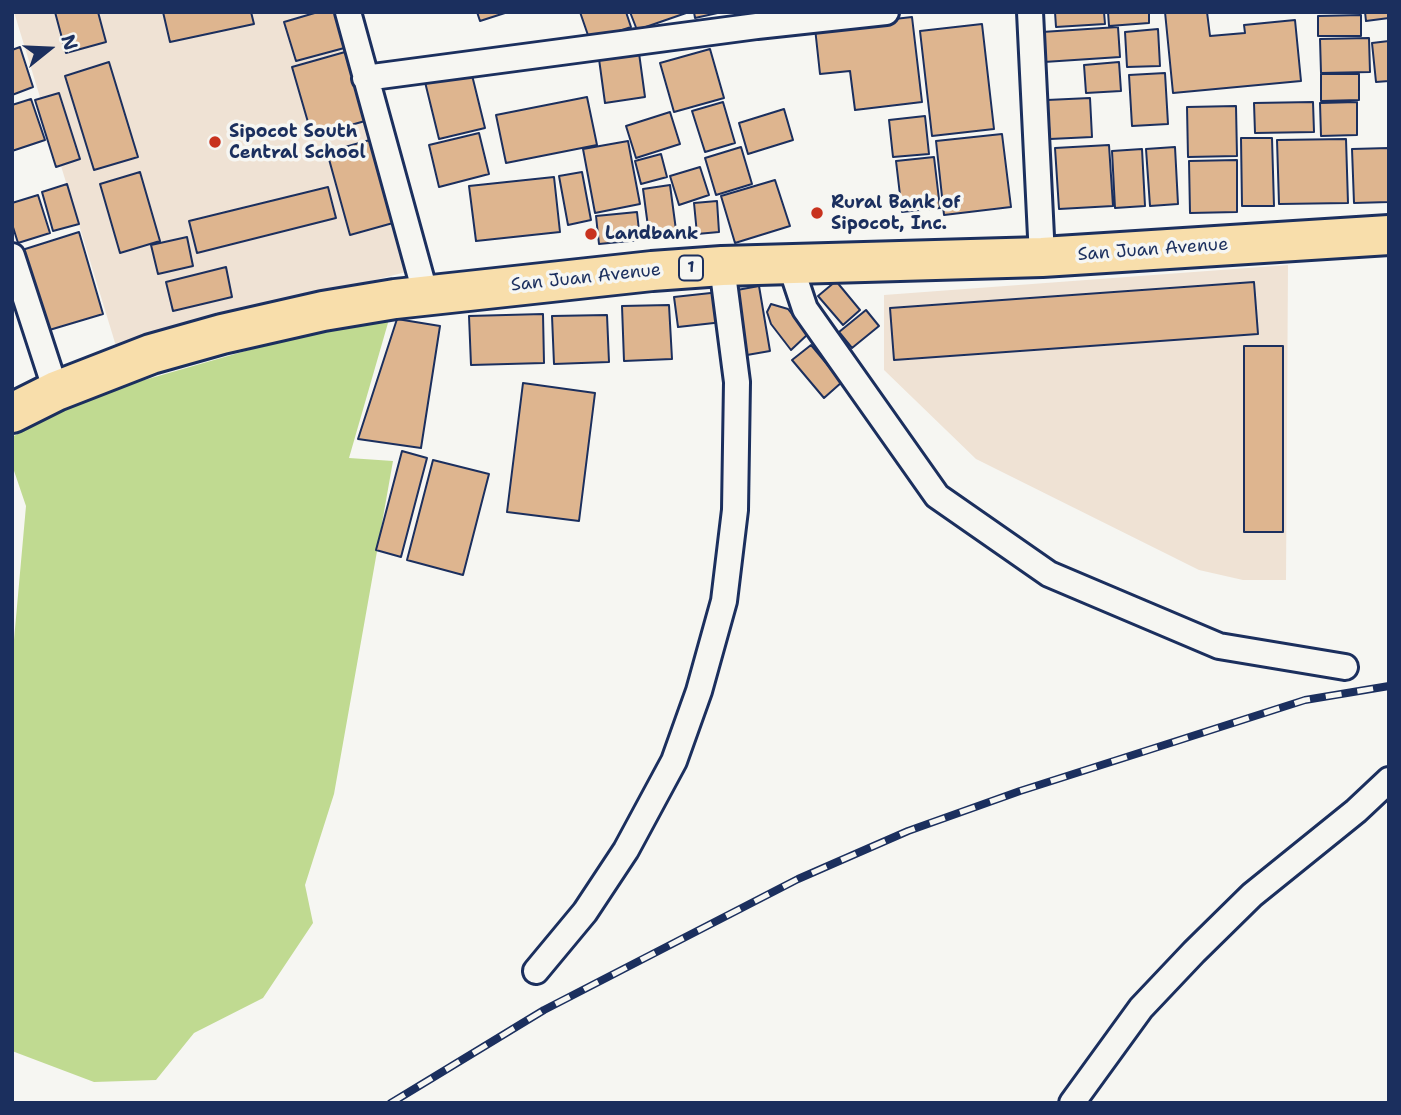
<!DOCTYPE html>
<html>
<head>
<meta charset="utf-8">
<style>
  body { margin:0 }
  #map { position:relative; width:1401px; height:1115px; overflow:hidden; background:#f6f6f2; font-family:"Shantell Sans",sans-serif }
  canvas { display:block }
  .frame { position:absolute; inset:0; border:14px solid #1b2f5e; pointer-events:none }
  .north { position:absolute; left:14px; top:14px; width:70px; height:70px; -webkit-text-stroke:5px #f6f6f2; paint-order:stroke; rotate:72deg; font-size:19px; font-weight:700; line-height:28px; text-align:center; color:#1b2f5e }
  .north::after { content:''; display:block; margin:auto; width:24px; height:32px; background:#1b2f5e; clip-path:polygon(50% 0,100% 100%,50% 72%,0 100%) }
</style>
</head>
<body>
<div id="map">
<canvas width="1401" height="1115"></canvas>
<div class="frame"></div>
<div class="north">N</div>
</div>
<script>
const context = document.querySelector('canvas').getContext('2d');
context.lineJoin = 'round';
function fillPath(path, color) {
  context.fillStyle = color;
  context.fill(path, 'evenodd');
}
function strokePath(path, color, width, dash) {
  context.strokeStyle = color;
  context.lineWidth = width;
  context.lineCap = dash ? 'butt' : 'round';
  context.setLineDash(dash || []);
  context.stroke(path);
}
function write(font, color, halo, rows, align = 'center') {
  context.font = font + ' "Shantell Sans",sans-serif';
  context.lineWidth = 7;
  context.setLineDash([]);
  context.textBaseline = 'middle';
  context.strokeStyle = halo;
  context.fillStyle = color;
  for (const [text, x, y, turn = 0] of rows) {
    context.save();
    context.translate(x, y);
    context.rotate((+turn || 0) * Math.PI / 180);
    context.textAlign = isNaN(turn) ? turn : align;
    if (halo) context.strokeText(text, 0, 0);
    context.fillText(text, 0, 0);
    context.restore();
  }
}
fillPath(new Path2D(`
  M14,12H343L410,271L116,346Z
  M1288,265L1286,580H1243L1199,570L976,459L884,370V295Z`), '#efe2d4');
fillPath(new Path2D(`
  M392,309L349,458L393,461L334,794L305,885L313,923L263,998L194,1033L156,1080L94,1082L12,1051V662L26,506L12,465V437L92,395Z`), '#c0da91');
const building = new Path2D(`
  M55,12H98L106,42L66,53Z
  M163,12H251L254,24L170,42Z
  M318,12H338L348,47L296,61L284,22Z
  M477,12H508L480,21Z
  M580,12H626L631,27L590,41Z
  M630,12H689L637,30Z
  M694,12H722L695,18Z
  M1055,12H1104L1105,24L1056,27Z
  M1108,12H1149V23L1109,26Z
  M1165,12H1207L1210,36L1245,33L1244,25L1295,20L1301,81L1173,93Z
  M1365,12H1389V18L1366,21Z
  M1361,15V36H1318V16Z
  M912,17L922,102L855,110L850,71L820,74L815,28Z
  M982,24L994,129L932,136L920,31Z
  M1118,27L1120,57L1044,62L1042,32Z
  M1158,29L1160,66L1127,67L1125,32Z
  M1369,38L1370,72L1321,73L1320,39Z
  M1389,41V81L1376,82L1372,43Z
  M20,47L33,87L12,95V50Z
  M710,49L724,98L674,112L660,63Z
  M345,52L365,121L312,136L292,67Z
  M639,53L645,97L605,103L599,59Z
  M109,62L138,157L94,170L65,76Z
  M1119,62L1121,91L1086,93L1084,65Z
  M471,71L485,128L439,139L425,82Z
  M1165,73L1168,124L1132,126L1129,75Z
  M1321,74H1359V100L1321,101Z
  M59,93L80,159L56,167L35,100Z
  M587,97L597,145L506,163L496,115Z
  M1090,98L1092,137L1050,139L1047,100Z
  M31,99L45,140L12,151V105Z
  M723,102L735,143L705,152L692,111Z
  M1313,102L1314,132L1255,133L1254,103Z
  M1357,102V135L1321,136L1320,103Z
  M1236,106L1237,156L1188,157L1187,107Z
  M784,109L793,140L748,154L739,123Z
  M670,112L680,144L636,158L626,126Z
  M925,116L929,154L893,157L889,120Z
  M479,133L489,174L439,187L429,145Z
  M1002,134L1011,207L944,215L936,141Z
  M1241,138H1272L1274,206H1242Z
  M1346,139L1348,203L1279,204L1277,140Z
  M370,140L393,223L350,235L327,152Z
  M628,141L640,204L595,213L583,149Z
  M1109,145L1113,206L1059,209L1055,148Z
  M741,147L752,184L716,195L705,158Z
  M1175,147L1178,204L1150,206L1146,149Z
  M1389,148V202L1354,203L1352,149Z
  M1142,149L1145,206L1115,208L1112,151Z
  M661,154L667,177L641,184L635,161Z
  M934,157L940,208L902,212L896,161Z
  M1237,160V212L1190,213L1189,161Z
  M700,167L709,195L679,205L670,176Z
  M140,172L160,241L120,253L100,184Z
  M582,172L591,220L568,225L559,176Z
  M554,177L560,232L476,241L469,186Z
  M775,180L790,226L735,243L721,196Z
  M67,184L79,224L53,231L42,192Z
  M670,185L676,230L649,234L643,189Z
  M328,187L336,218L197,253L189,221Z
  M38,195L50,233L18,243L12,224V203Z
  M717,201L719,232L697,234L694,203Z
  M637,212L640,240L599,244L596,216Z
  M79,232L103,314L46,331L22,250Z
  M187,237L193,266L158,274L151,245Z
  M226,267L232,297L173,311L166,282Z
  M836,281L860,310L843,325L818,296Z
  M1254,282L1258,334L894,360L890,308Z
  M759,286L770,351L747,355L737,290Z
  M720,292L723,322L678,327L674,297Z
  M771,304L788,309L808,334L791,350L771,324L767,312Z
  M669,305L672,359L624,361L622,306Z
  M866,310L879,326L852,348L839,332Z
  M543,314L544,363L471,365L469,316Z
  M607,315L609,362L554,364L552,316Z
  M397,319L440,326L421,448L358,439Z
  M811,345L842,382L824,398L792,360Z
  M1244,346H1283V532H1244Z
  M523,383L595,393L579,521L507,512Z
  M402,451L427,458L401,557L376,550Z
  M433,460L489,474L463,575L407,560Z`);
fillPath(building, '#deb58f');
strokePath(building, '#1b2f5e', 2);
const minor = new Path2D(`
  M348,12L426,296
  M1030,12L1042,257
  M365,78L757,26L886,12
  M12,256L56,391
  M790,264L805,309L937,496L1049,574L1219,646L1345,667
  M536,971L585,912L626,850L674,761L699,691L724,601L735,510L737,382L722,266
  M1072,1103L1141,1008L1194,952L1252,895L1356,811L1389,780`);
const trunk = new Path2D(`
  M12,413L56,391L151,354L222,334L323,311L395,299L652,271L722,266L1042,257L1389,235`);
strokePath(minor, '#1b2f5e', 30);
strokePath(trunk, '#1b2f5e', 44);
strokePath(minor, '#f6f6f2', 24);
strokePath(trunk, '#f8deab', 38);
const rail = new Path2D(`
  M391,1103L544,1010L798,879L908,831L1020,791L1305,700L1389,686`);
strokePath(rail, '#1b2f5e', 8);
strokePath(rail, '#f6f6f2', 5, [16]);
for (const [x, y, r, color] of [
  [215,142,7,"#c8321e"],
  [817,213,7,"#c8321e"],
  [591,234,7,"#c8321e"]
]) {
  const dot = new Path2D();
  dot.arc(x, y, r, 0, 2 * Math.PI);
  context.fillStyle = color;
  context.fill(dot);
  strokePath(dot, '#f6f6f2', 2.5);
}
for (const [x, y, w] of [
  [691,268,24]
]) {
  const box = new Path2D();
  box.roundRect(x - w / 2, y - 12.5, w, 25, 5);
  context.fillStyle = '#f6f6f2';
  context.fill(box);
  strokePath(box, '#1b2f5e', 2);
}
write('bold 16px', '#1b2f5e', null, [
  ["1",691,268]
]);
write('bold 18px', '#1b2f5e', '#f6f6f2', [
  ["Sipocot South",229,132],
  ["Central School",229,153],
  ["Rural Bank of",831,203],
  ["Sipocot, Inc.",831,224],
  ["Landbank",605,234]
], 'left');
write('18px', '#1b2f5e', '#f6f6f2', [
  ["San Juan Avenue",1153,250,-4],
  ["San Juan Avenue",586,278,-6]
]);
</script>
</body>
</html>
